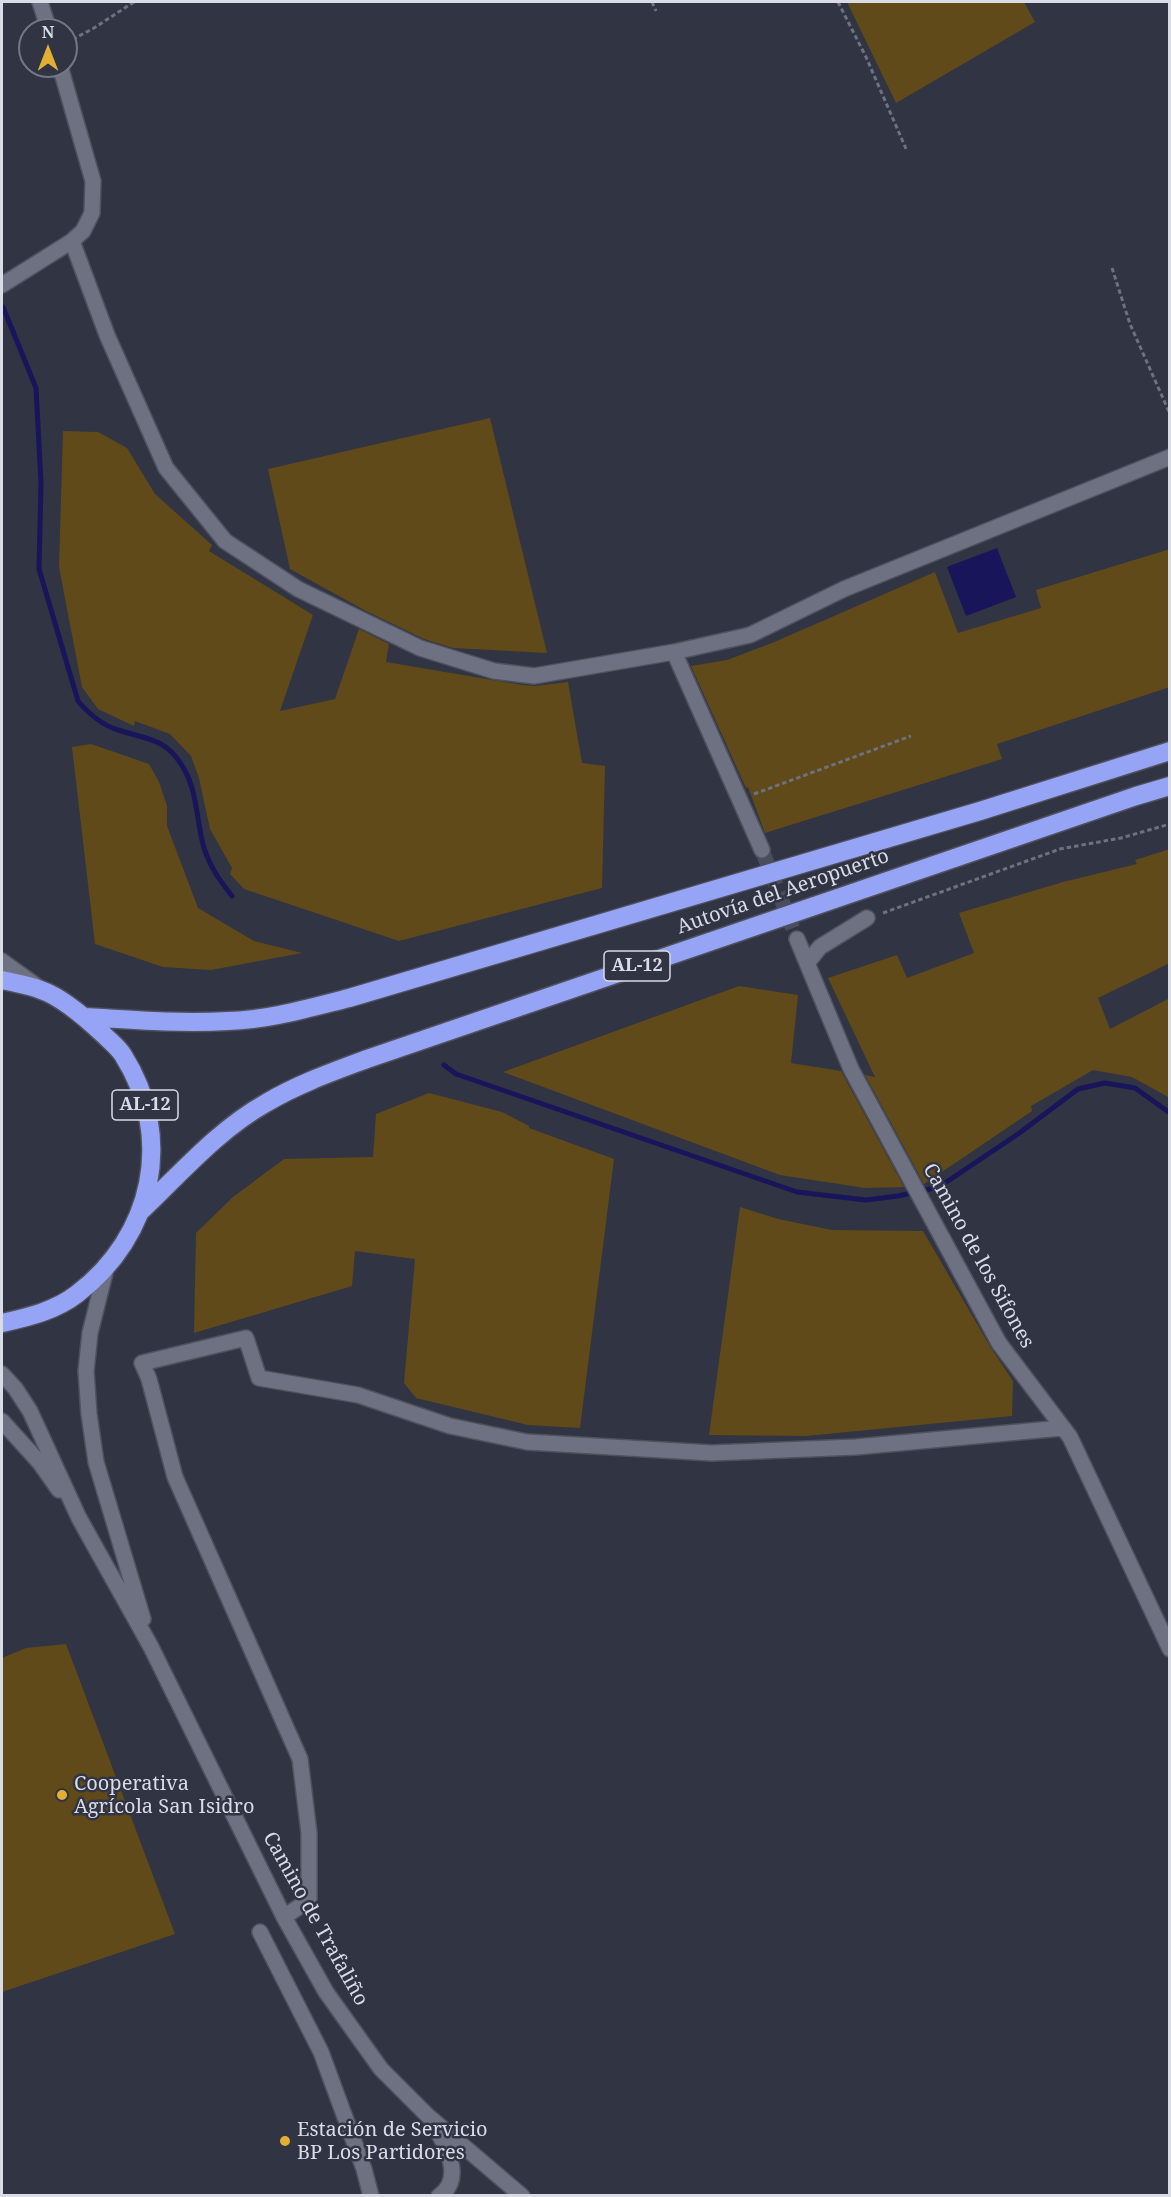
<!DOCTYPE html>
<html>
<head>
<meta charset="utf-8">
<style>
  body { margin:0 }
  #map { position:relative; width:1171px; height:2197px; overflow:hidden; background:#313443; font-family:"Noto Serif",serif }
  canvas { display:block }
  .frame { position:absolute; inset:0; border:3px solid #d9dbe5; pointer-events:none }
  .north { position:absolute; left:18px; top:18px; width:60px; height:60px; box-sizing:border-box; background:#313443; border:2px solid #747784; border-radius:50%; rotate:0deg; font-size:16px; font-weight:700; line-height:24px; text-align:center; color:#d9dbe5 }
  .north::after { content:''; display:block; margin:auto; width:21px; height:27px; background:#e2af34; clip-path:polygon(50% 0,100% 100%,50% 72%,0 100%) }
</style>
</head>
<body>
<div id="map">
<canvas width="1171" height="2197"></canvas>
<div class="frame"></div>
<div class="north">N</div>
</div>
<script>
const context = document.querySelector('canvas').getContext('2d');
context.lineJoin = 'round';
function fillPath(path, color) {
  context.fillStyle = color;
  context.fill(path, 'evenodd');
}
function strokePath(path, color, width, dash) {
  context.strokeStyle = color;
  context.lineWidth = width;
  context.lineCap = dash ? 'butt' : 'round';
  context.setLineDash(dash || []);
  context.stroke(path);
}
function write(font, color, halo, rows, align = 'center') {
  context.font = font + ' "Noto Serif",serif';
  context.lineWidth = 5;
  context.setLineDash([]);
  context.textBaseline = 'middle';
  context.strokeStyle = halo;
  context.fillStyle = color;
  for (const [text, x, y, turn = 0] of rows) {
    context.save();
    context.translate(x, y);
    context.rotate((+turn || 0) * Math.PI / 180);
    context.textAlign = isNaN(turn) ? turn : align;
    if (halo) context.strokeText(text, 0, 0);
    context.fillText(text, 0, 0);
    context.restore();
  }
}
fillPath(new Path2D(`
  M997,548L1016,597L966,616L947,567Z`), '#18155a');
strokePath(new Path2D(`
  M3,307L36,388L41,483L39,569L78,701C89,714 102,725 118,730C145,739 165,738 181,764C198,789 196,821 204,848C210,867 220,881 232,896
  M444,1065L456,1074L797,1192L866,1200L898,1196L939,1187L1018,1134L1078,1089L1105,1083L1135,1088L1170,1113`), '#18155a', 5);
fillPath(new Path2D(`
  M847,2H1024L1035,22L896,103Z
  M490,418L547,653L453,648L424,639L366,611L290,569L268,469Z
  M63,431L98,432L127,448L155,494L212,545L209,551L313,615L280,711L335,699L359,629L389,644L386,662L522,685L535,686L568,682L582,763L605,766L602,888L399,941L244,889L230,874L232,868L210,829L199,778L191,756L170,734L135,721L134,726L98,709L82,687L59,567Z
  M1170,549V687L997,744L1002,759L765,833L748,787L746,788L691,666L727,660L772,643L935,572L958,633L1041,608L1036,590Z
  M91,744L149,764L159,782L167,806V826L198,908L254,941L302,953L211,970L163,967L95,944L72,747Z
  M1170,849V963L1098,998L1110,1029L1170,998V1098L1132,1077L1093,1070L1031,1106L1032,1111L924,1184L865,1075L875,1077L828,978L897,955L907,978L974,953L959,913L1063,882L1137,864L1135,860Z
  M739,986L798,995L791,1063L841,1071L904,1187L865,1188L780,1175L503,1072Z
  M429,1093L502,1112L529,1126V1128L614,1159L580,1428L528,1425L416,1398L404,1383L415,1259L355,1251L352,1286L194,1333L196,1233L233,1197L284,1159L373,1157L376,1114Z
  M740,1207L778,1219L832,1230L923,1231L991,1348L1013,1381L1012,1416L806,1436L709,1435Z
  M66,1644L175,1934L2,1992V1658L26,1648Z`), '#604a19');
strokePath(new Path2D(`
  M762,850L797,939`), '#4a4d5b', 15, [15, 8]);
const minor = new Path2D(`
  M40,2L49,30
  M72,241L107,335L166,468L225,541L298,589L420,648L494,671L534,676L674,652L750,635L844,589L1170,457
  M2,285L72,241L83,231L92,213L93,181L60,66
  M674,652L762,850
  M797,939L851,1069L999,1343L1070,1437L1170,1649
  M2,961L38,987
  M808,962L820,947L867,918
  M106,1269L90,1333L86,1371L89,1414L96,1462L143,1619
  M2,1374L15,1388L30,1411L79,1518L151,1647L284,1917L326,1992L381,2069L428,2116L522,2196
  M2,1421L40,1463L59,1490
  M284,1917L309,1900V1833L300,1759L175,1477L149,1379L142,1363L246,1338L259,1378L358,1395L450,1426L527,1442L712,1453L856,1447L1062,1428
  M260,1932L321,2052L364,2169L371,2196
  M436,2129C447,2147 464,2180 439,2196`);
const highway = new Path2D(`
  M2,980C15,983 29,985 41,990C62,997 88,1020 104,1035C110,1041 118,1047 123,1055C175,1137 153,1236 77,1294C55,1311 28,1317 2,1323
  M86,1017C133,1020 181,1024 228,1021C269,1020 309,1008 349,998L980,811L1170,751
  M141,1211C181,1173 218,1130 266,1103C298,1084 332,1072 367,1059L1136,796L1170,786`);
strokePath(minor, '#4f515e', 18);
strokePath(highway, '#4f515e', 21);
strokePath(new Path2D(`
  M652,2L656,11
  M838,2L866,57L907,151
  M66,43L94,28L134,2
  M1112,268L1130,324L1170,414
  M754,794L911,736
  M883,913L1060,849L1121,838L1170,824`), '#6e717e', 3, [4.5, 3]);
strokePath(minor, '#6d7182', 15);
strokePath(highway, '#96a4f5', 18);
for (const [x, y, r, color] of [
  [62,1795,6,"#e2af34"],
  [285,2141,6,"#e2af34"]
]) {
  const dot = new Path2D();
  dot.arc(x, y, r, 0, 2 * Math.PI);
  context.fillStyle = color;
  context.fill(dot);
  strokePath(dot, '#313443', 2);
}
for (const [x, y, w] of [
  [637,966,66],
  [145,1105,66]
]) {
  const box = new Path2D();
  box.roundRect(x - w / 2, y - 15, w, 30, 4.5);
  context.fillStyle = '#313443';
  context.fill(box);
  strokePath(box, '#d9dbe5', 1.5);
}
write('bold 18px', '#d9dbe5', null, [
  ["AL-12",637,966],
  ["AL-12",145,1105]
]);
write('20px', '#d9dbe5', '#313443', [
  ["Autovía del Aeropuerto",783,892,-19],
  ["Camino de los Sifones",978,1256,61],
  ["Camino de Trafaliño",315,1919,61]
]);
write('20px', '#d9dbe5', '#313443', [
  ["Cooperativa",74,1784],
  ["Agrícola San Isidro",74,1807],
  ["Estación de Servicio",297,2130],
  ["BP Los Partidores",297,2153]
], 'left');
</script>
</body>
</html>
